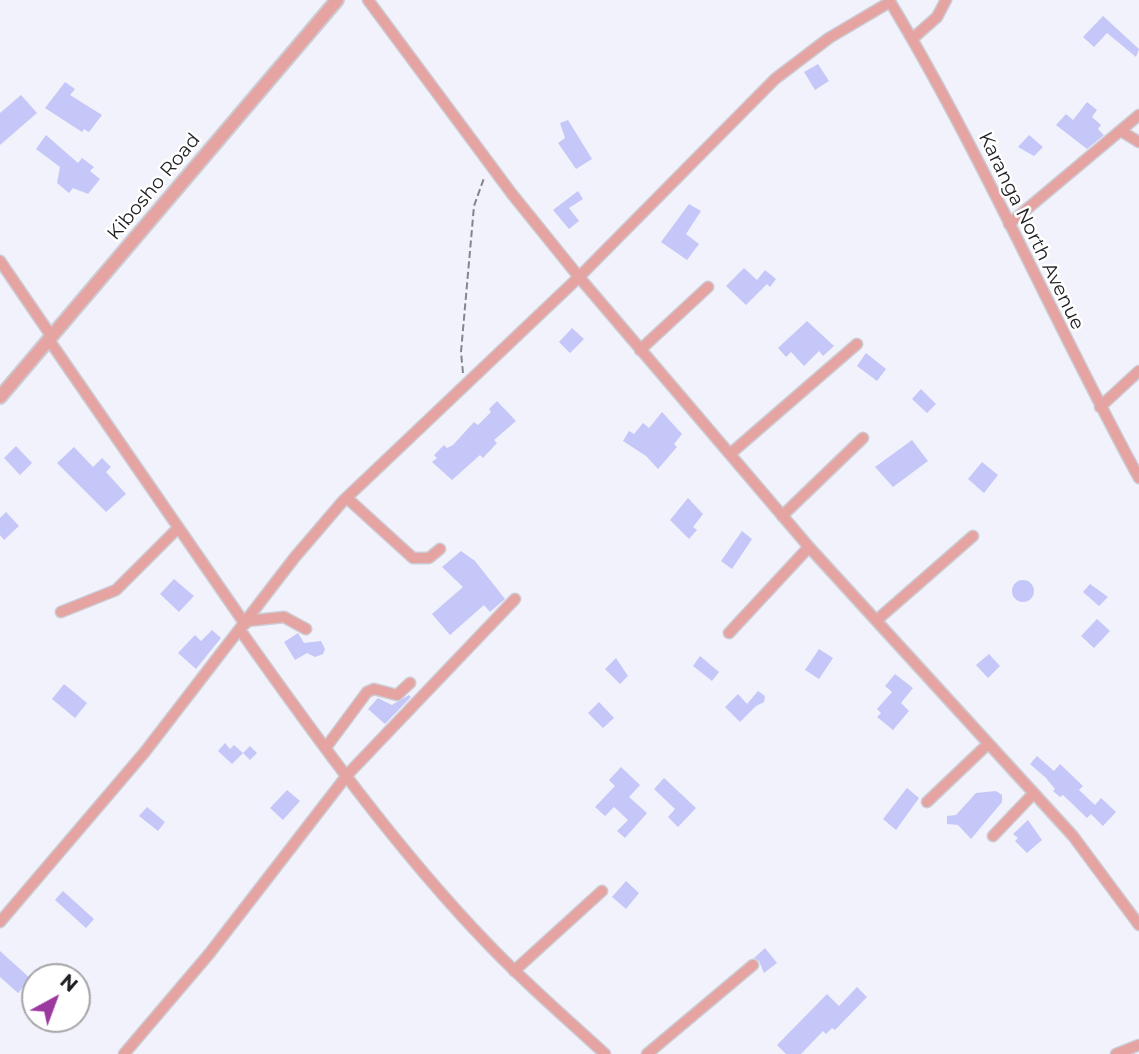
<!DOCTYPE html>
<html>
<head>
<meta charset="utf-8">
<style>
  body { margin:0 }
  #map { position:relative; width:1139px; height:1054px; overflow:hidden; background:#f1f2fb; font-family:Montserrat,sans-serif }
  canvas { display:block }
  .north { position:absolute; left:21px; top:963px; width:70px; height:70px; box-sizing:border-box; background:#fff; border:2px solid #a6a6a8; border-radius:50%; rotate:41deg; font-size:19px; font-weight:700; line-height:28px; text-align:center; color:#212125 }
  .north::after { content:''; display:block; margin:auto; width:24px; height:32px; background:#9c399f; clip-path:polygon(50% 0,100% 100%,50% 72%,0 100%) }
</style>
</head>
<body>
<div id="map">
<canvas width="1139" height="1054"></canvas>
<div class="north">N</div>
</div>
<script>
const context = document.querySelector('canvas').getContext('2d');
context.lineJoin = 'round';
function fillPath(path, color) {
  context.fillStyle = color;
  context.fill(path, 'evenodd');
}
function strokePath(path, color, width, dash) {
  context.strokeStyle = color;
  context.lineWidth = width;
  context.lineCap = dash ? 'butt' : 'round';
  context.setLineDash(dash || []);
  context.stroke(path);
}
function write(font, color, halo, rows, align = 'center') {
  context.font = font + ' Montserrat,sans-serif';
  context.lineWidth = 5;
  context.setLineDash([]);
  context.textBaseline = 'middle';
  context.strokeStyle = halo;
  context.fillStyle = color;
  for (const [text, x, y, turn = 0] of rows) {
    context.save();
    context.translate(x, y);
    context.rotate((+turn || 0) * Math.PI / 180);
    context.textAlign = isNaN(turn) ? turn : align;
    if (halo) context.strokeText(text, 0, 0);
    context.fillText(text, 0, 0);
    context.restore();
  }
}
fillPath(new Path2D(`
  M1103,16L1139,49L1136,57L1107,33L1094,47L1083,37Z
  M818,64L829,81L815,90L804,72Z
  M65,82L75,89L70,95L102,115L89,132L84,129L82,132L45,108Z
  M21,95L37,113L0,145V113Z
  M1087,102L1097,110L1092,117L1101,125L1098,129L1104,135L1087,149L1056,125L1066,114L1073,120Z
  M568,120L592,159L576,169L558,143L565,138L560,123Z
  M46,135L78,163L82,158L94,167L90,171L100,179L88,194L73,188L69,193L57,183L60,167L36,149Z
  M1029,135L1043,147L1034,156L1018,147Z
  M578,191L583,199L569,208L579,221L569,229L553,210Z
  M689,204L701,211L686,234L699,244L687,260L661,242Z
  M744,268L757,280L765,270L776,279L770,287L767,284L746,305L726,286Z
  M807,321L834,346L823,356L819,351L804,366L791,352L786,357L778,348Z
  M572,328L584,339L570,353L559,342Z
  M866,353L886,369L877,381L857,366Z
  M921,389L936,404L927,413L912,399Z
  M497,401L516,421L494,440L497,443L483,458L480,455L452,480L432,462L437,458L434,455L444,445L447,448L453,445L474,422L478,425L491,412L489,409Z
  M662,412L682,434L674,444L677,447L658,469L646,456L623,441L629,431L634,434L643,423L649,428Z
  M912,440L928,461L893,487L875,467Z
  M16,446L32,463L20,475L4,458Z
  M74,447L93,467L102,458L111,467L106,472L126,494L106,512L57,463Z
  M982,462L998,475L984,493L968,479Z
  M688,498L703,514L693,527L697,530L689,539L670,520Z
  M6,512L19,526L4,540L0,535V518Z
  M742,531L752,539L732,569L721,561Z
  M461,551L475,561L505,599L490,612L484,605L450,635L432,614L463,587L442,567Z
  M174,579L194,596L179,612L160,594Z
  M1012 591a11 11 0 1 1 22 0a11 11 0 1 1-22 0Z
  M1090,584L1108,597L1099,606L1083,592Z
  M1097,619L1110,631L1094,648L1081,636Z
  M212,630L221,638L196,669L178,653L195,635L201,641Z
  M298,633L304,643L321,641L325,649L323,654L315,657L307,653L295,660L284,642Z
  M819,649L833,658L819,679L805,670Z
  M989,654L1000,666L988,678L976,665Z
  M700,656L719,672L712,681L693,666Z
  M616,658L628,676L620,684L605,669Z
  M895,674L913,688L901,703L909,711L893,730L877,717L881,713L877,709L892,692L885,686Z
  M64,684L87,703L75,718L52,699Z
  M758,691L765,696L764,702L756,706L740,722L725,707L738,694L747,704Z
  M409,695L411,697L385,724L368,709L378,698L392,705Z
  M599,702L614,718L603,728L588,713Z
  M225,743L230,749L234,745L243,753L250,746L257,753L250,760L243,753L232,764L218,751Z
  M1037,756L1054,771L1060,764L1083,786L1079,790L1095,805L1101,798L1116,812L1103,826L1091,814L1087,818L1063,795L1060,797L1053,791L1055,789L1046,778L1030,764Z
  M621,767L640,785L629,797L647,813L625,838L617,831L628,820L614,807L605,816L595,807L615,786L609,780Z
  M664,778L696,808L678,827L668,817L675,809L654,789Z
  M907,788L919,798L896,830L883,819Z
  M287,790L300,801L283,820L270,808Z
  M996,791L1002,795V802L971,839L958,825L947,824V816L956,815L976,793Z
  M147,807L165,822L158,831L139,816Z
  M1028,820L1042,840L1027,853L1015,841L1018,838L1013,834Z
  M626,881L639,893L626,909L612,897Z
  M63,891L94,919L86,928L55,900Z
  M765,948L777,963L764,973L759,961L754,958Z
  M0,951L31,979L18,993L0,977Z
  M857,987L867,997L835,1030L832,1028L826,1034L823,1031L801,1054H786L777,1045L827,994L839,1006Z`), '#c5c7f9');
const minor = new Path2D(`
  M368,0L512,194L579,277L809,547L1073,836L1139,925
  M889,0C982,154 1053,320 1139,478
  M912,39L937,17L946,0
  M1121,131L1139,142
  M1009,224L1139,115
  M0,261L52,337
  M49,340L245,624
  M640,350L708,287
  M1100,407L1139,371
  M730,454L857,344
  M347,498L413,558H429L440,549
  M782,516L863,438
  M61,612L116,590L178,528
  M878,619L973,536
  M247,621L284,617L306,629
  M240,630C315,736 398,851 488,944C525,983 566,1018 605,1054
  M729,633L809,547
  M327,746L367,692L374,689L397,695L410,683
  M927,802L988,744
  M993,836L1034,793
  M0,922L144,753L295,557L343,501L579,277L775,79L829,38L890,2
  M514,971L602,891
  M124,1054L209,954L348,774L515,599
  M647,1054L753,965
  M1116,1054L1139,1045`);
const tertiary = new Path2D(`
  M0,397L337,0`);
strokePath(minor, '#ccccd4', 13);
strokePath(tertiary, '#ccccd4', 16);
strokePath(new Path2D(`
  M463,373L461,352L474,206L484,178`), '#85868c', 2, [7, 3.5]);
strokePath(minor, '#e5a3a2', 10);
strokePath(tertiary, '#e5a3a2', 12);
write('19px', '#212125', '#fff', [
  ["Kibosho Road",154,187,-50],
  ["Karanga North Avenue",1031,231,64]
]);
</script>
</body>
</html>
